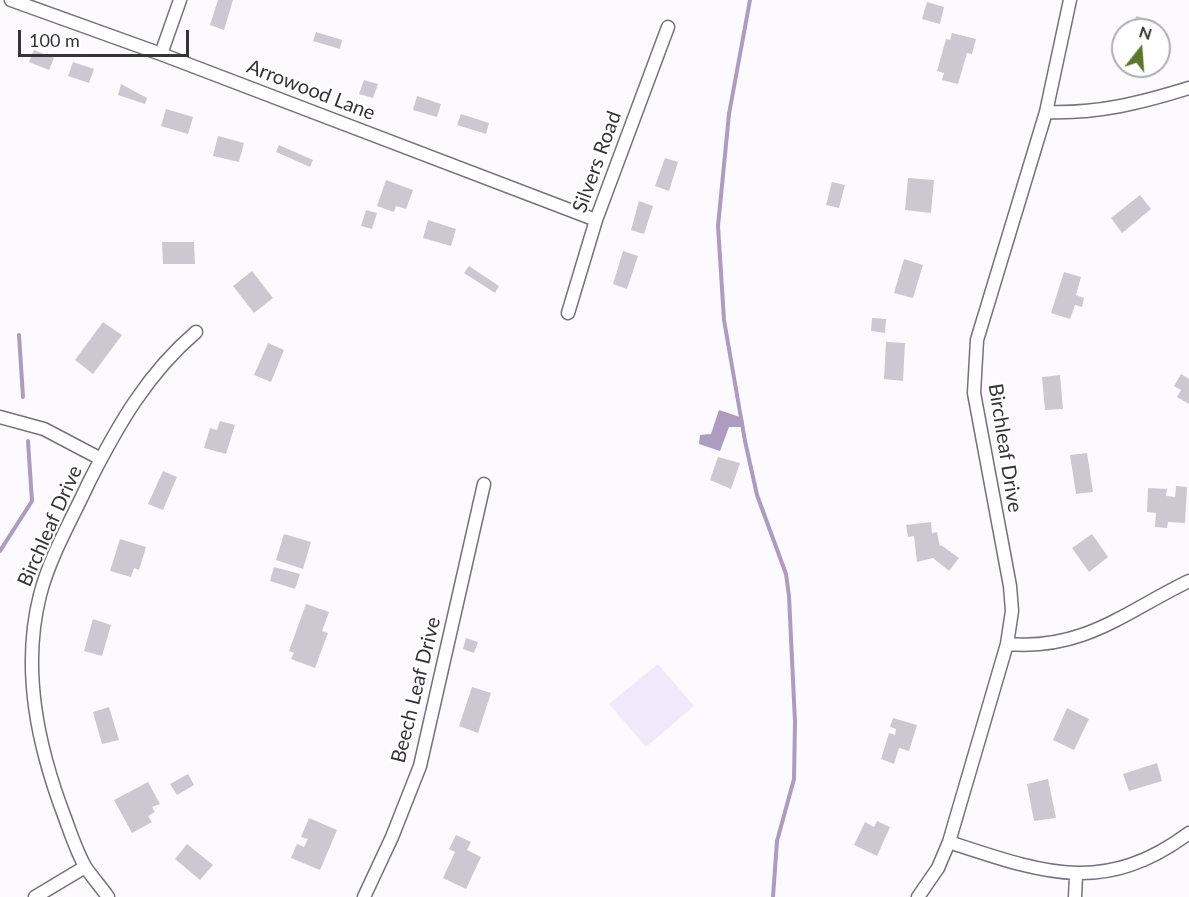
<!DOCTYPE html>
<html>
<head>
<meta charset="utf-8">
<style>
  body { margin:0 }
  #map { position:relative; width:1189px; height:897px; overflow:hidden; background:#fcfafe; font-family:Lato,sans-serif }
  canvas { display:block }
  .north { position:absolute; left:1111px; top:18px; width:60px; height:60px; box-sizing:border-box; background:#fff; border:2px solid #aeadaf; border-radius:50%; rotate:17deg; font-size:16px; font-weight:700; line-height:24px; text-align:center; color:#343336 }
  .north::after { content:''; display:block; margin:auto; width:21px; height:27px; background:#5c772b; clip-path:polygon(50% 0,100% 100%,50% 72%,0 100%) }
  .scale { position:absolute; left:18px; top:30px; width:171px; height:27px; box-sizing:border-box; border:3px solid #343336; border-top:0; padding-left:8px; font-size:18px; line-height:21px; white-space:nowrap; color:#343336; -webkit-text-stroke:4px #fff; paint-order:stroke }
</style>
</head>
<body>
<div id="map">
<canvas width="1189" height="897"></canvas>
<div class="north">N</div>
<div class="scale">100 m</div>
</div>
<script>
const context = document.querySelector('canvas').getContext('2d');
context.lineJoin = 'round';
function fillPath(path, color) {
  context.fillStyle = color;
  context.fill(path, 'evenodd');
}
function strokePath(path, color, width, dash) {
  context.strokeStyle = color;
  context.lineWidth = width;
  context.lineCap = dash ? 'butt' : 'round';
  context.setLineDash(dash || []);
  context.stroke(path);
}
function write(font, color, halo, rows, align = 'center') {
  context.font = font + ' Lato,sans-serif';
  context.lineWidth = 4.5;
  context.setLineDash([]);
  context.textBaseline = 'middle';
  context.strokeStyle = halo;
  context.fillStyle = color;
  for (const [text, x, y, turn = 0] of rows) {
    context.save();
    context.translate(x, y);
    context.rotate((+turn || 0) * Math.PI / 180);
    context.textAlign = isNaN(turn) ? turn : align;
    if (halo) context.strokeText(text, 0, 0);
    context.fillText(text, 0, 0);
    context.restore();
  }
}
fillPath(new Path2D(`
  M658,664L694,706L646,747L609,704Z`), '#f1e8fc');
fillPath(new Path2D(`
  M719,410L743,418L744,427H729L720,451L699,444L700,435L711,434Z`), '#ad9bc0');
strokePath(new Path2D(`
  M750,0L729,114L718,226L724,320L745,441L757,495L786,574L789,596L795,722L794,779L777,841L773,897
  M19,335L23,397
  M0,551L32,501L28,441`), '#ad9bc0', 4);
fillPath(new Path2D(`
  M218,0H233L224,30L210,25Z
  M927,2L944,7L940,24L922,19Z
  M1136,16L1155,21L1152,30H1132Z
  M316,32L342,40L340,49L313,41Z
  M952,33L976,39L972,54L967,53L958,84L942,80L944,73L937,71L946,39L950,40Z
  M34,50L54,58L49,70L29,62Z
  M73,62L94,69L89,83L68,76Z
  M364,80L378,84L373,98L359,94Z
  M121,84L147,98L145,104L118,95Z
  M417,96L441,104L437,117L413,110Z
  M166,109L193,117L188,134L161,126Z
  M461,114L489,123L486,134L457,125Z
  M218,136L244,143L239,162L213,156Z
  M279,145L313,160L310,167L276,152Z
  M665,158L678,162L669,191L655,186Z
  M908,178L934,180L931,213L905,210Z
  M386,180L413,190L406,209L396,206L394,212L377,206Z
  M832,182L845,185L839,208L826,205Z
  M1140,195L1151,209L1122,233L1111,218Z
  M639,201L653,206L644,234L631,230Z
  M366,210L377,213L372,229L361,226Z
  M428,220L456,229L451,246L423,238Z
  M162,242H194L195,264H163Z
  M623,251L638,256L627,289L613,284Z
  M904,259L923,265L913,298L894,293Z
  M469,266L499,286L495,293L464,273Z
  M252,271L273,298L254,313L233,286Z
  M1064,272L1081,277L1076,295L1084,298L1082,307L1075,305L1070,319L1051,313Z
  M872,318L886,319L885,333L871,331Z
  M103,322L122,335L93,374L75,360Z
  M886,342L905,343L903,381L884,379Z
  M268,343L284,350L271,382L254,375Z
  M1181,374L1189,379V404L1177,397L1181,390L1174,386Z
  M1060,375L1063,409L1045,410L1042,377Z
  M220,421L235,425L226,454L204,448L210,428L217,430Z
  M1087,453L1093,492L1076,494L1070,455Z
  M718,457L740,463L731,489L710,480Z
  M163,471L177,477L163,510L148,504Z
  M1176,486L1187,487L1185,523L1168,522L1167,528L1155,527L1156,513L1147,512L1148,488L1167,489L1166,496L1175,497Z
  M931,522L932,533L937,532L940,547L941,545L959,558L949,571L933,558L917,562L914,536L908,537L906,525Z
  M284,534L311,542L303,569L276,560Z
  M1092,534L1108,557L1089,572L1072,548Z
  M120,539L146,547L139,570L134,568L131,577L110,571Z
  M274,567L300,574L295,589L270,581Z
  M306,604L329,612L322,631L328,633L315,668L291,659L294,653L289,651Z
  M93,619L111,625L102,656L84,651Z
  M466,638L478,642L474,653L463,649Z
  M472,687L491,693L478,733L459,726Z
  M109,707L119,740L102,744L93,712Z
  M1067,708L1089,719L1074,750L1053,740Z
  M893,718L917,725L909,751L899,748L894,764L881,759L889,733L895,735L896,729L890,727Z
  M1157,763L1162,781L1129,791L1123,774Z
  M188,774L194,785L177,795L170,784Z
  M1048,779L1056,818L1034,821L1027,784Z
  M148,782L160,804L152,807L155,812L148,816L152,822L132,833L114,800Z
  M309,818L337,830L320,870L291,858L297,844L304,847L308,839L301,837Z
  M877,821L890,827L877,856L854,845L865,822L874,827Z
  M456,835L471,842L467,850L481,857L466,889L443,878L455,852L449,849Z
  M187,844L213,865L200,880L175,859Z`), '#ccc8d1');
const street = new Path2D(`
  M11,0L161,54L596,220
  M161,54L180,0
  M1046,112C1097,114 1141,103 1189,88
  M568,313L596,220L668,27
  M0,417L44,429L101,459
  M1007,644C1083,651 1125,612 1189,581
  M949,842C1041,872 1103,897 1189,833
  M35,897L85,867
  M108,897C101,887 93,878 86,868C77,853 71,834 65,818C38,747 21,670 40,595C50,556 72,519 89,482C118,425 147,374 196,332
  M364,897L392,837L420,766L484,484
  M918,897L938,868L949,842L1007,644L1012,611L1010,586L974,393L977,340L1046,112L1070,0
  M1075,897L1076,876`);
strokePath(street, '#75727a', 15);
strokePath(street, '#fff', 12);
write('20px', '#343336', '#fff', [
  ["Arrowood Lane",311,90,21],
  ["Silvers Road",597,162,-70],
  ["Birchleaf Drive",1005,448,81],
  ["Birchleaf Drive",50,526,-66],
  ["Beech Leaf Drive",416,690,-76]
]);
</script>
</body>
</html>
